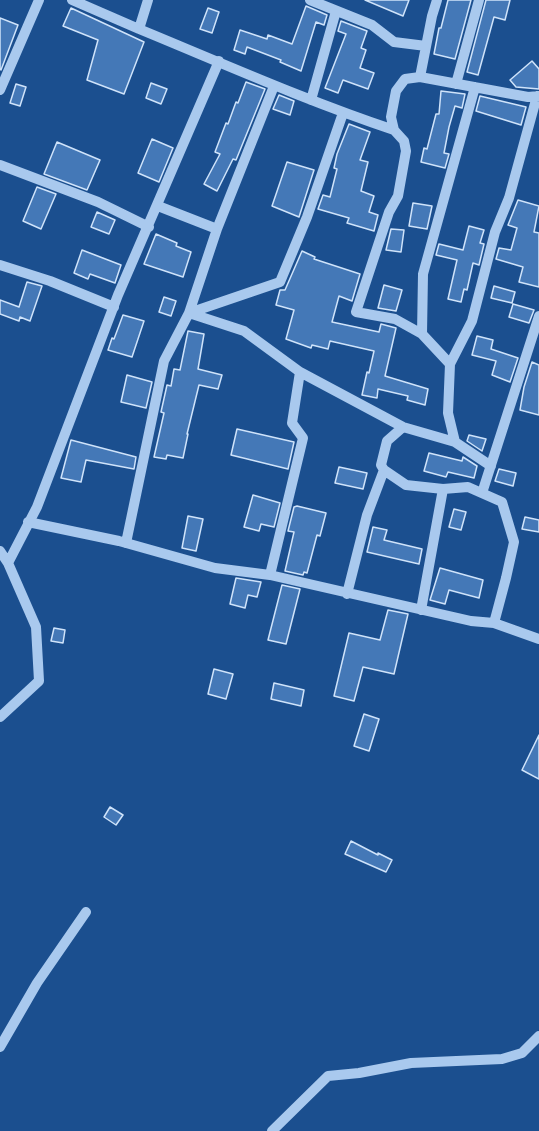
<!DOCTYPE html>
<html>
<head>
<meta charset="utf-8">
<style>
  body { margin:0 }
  canvas { display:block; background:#1b4f8f }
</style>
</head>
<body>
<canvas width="539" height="1131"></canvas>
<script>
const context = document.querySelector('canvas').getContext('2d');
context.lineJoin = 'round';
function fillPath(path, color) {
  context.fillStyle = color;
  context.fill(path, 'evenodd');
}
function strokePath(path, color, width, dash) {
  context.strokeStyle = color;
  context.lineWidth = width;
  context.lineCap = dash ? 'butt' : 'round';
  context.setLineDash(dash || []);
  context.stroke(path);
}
const building = new Path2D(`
  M365,0H409L403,16Z
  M448,0H471L455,59L434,54L439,28H441Z
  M486,0H510L505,20L494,17L478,75L467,72Z
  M306,6L327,15L324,25L316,22L301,71L280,62L281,60L247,47L245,54L234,50L240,30L267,39L268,35L292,44Z
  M71,8L144,42L124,94L87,80L98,40L63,26Z
  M208,8L219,12L212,33L200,29Z
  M0,18L18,25L1,70L0,69Z
  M341,21L367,31L361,48L366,50L360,68L374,73L368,89L343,80L338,93L325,88L346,34L338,31Z
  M532,61L539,69V89L516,87L510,80Z
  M246,82L265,89L236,160L233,159L217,191L204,184L220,154L215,152L226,123L228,124L236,102L238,103Z
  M151,83L167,89L161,104L146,98Z
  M16,84L26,87L20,106L10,103Z
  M441,91L465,94L462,108L455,106L449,127L444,153L449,154L445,168L421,162L424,148L427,149L436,114H439Z
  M279,95L294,101L290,115L273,109Z
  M480,96L526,107L521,125L476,111Z
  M349,124L370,132L360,160L368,162L361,191L374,196L369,212L378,215L374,231L347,223L349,218L318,209L323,195L330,197L337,169L334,168L337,154Z
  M152,139L173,148L159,182L138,173Z
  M57,142L100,160L87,190L44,174Z
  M287,162L314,170L299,217L272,206Z
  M37,187L56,194L41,229L23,221Z
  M518,200L539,206L534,232L539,233V287L519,282L523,267L496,259L499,248L511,250L517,228L508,225Z
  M413,203L432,206L427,229L409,226Z
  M97,212L115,220L109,234L91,227Z
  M469,226L484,230L480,243L484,244L479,265L473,263L467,290L464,289L461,302L448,299L457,260L436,255L439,244L463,250Z
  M391,229L404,230L401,252L386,250Z
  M156,234L177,243L176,246L191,252L183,277L144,264Z
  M82,250L121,265L115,283L90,274L88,279L74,273Z
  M302,251L315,257L314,259L360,274L352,301L339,296L332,322L379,332L381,324L396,328L385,376L428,389L425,405L407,400L408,396L378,389L377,398L362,395L367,372L369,373L374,351L330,341L328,349L312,345L311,348L286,339L294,310L276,305L280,290H285Z
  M27,282L42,286L30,321L20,317L19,321L0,314V300L19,307Z
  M384,285L402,290L396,311L378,308Z
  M494,286L515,292L512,303L491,298Z
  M164,297L176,301L171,316L159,312Z
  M513,304L534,310L529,323L509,317Z
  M123,315L144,321L132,357L108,350L112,338L114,339Z
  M188,331L204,334L198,369L222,375L218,389L199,385L187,434H188L183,458L167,455L166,459L154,457L164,413L161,412L167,385L171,386L174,369L180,370Z
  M477,336L493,340L491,349L518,358L510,382L492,375L496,361L472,355Z
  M532,362L539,365V415L520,410L524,387Z
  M127,375L152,382L146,408L121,402Z
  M237,429L294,442L288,469L231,455Z
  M469,435L486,439L482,451L467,441Z
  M71,440L136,457L134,469L86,460L81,482L61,478Z
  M429,453L462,461L463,457L477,466L474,478L448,472L446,477L424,471Z
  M339,467L367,473L363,489L335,483Z
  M499,469L516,473L513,486L495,481Z
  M253,495L280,503L274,527L261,524L259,531L244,527Z
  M297,506L326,513L320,536L317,535L307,573L304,572L303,575L285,571L294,532L288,531L294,507Z
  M454,509L466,512L461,530L449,527Z
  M188,516L203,519L196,551L182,548Z
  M525,517L539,520V532L522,529Z
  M373,527L387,530L384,540L422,549L419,564L367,552Z
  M440,568L483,580L479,598L449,590L445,604L430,600Z
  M236,578L261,582L257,597L248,595L245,608L230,604Z
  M282,585L300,589L286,644L268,640Z
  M388,610L408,614L394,674L363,667L354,701L334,696L349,633L380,640Z
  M54,628L65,630L63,643L51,641Z
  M214,669L233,674L226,699L208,694Z
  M274,683L304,690L301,706L271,699Z
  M364,714L379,719L369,751L354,746Z
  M539,735V779L522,770Z
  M110,807L123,815L116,825L104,817Z
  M351,841L378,855V853L392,860L386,872L345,854Z`);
fillPath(building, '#4478b7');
strokePath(building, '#cfe3fa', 1.5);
strokePath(new Path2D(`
  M72,0L139,29L148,0
  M310,0L372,25L394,42L426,46
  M139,29C224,64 307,101 394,130
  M420,77L432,16L437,0
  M456,84L479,0
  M0,90L39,0
  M311,100L336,11
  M0,165L98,202L149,227
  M158,206L217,229L274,86
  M0,265L50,281L114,307
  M189,313L280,282L307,217L343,113
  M189,313L217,229
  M422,334L423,274L475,87
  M450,364L422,334L395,319L356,312L389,212L398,196L406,151L404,141L394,130L391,117L396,91L405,79L420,77L528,97L539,96
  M455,442L491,466
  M384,470L381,465L387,441L403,427
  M482,493L539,316
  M28,522L119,541L215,568L270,575L471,621L494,623L539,639
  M126,543L164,361L189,313L244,331L300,372
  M0,551L8,563L36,627L39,681L0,717
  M8,563L37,507L118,295L219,61
  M270,575L303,438L292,423L300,372L403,427L455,442L448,413L450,364L472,321L495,232L509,198L537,96
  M347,594L367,515L384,470L406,485L443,489
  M421,610L443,489L468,487L502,502L514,542L506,578L494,623
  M0,1047L37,983L86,912
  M272,1131L328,1076L359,1073L411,1063L502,1059L522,1053L539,1036`), '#a9c9ee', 10);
</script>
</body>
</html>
